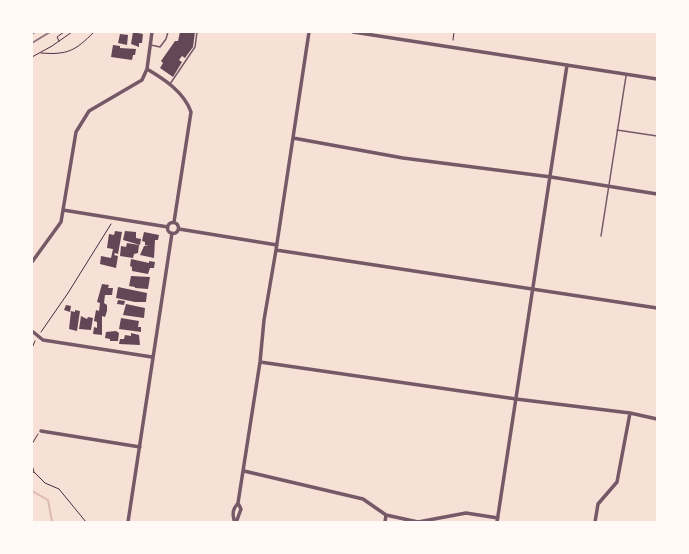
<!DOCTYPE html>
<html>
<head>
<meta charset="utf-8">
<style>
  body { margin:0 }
  #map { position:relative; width:689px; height:554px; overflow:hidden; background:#f7e1d7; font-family:Jost,sans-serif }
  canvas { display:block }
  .frame { position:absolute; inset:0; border:33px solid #fffaf5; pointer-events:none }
</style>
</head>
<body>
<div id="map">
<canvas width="689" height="554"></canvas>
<div class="frame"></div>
</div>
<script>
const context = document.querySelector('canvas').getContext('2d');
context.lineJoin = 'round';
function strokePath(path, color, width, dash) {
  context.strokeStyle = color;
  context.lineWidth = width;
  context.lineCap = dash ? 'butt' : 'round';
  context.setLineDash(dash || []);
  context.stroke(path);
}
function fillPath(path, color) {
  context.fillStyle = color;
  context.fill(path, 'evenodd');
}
strokePath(new Path2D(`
  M32,491L48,500L52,522`), '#dcb8b0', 2);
fillPath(new Path2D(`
  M133,32L143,34L142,43H139V47L131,44Z
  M180,32H195L193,47L185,58L182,56L179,60L182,62L173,77L160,68L163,63L161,61L175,41H178Z
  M120,34L128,35L127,45L118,43Z
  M113,45L120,46V48L136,49L135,55H133L132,60L111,57Z
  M115,231L122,232L118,254L115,253L114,255L118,256L116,268L100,264L101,256L111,258L113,249L107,248L109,234L114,235Z
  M125,231L136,232V238L141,239L140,245L123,240Z
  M144,232L159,235L158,240H155L154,258L140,255L144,246L149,245H145V242L142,241Z
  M127,243L139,245L138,253L134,254L133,258L120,256L121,246L126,247Z
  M131,259L149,263V261L155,262L154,268H150L148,274L132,271V267L130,266Z
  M131,276L150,277L148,289L135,288V287L129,286Z
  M102,284L109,285L108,288H113L112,295H105L104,303L107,305V311L105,317L102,316V335L93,334L94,327L97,328V322L94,321L96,310L99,311L100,303L97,302Z
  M118,287L147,293L146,302H135L116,298Z
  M118,300L125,301L124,305L117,304Z
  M126,304L145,308L144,318L123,315Z
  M66,305L71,306L70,312L64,310Z
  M75,310L80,311L77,331L69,329L71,311L75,312Z
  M81,316L87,319L88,317L93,318L91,330L79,329Z
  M121,318L139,321L138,327H141V332L119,329Z
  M116,331L119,333L118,341H110V339L105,338L106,332Z
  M131,333L139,335L140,345L119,344L120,339H124L125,335L131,336Z`), '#644757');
strokePath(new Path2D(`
  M453,40L454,32
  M59,41L57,37L64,32
  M41,53C68,55 75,51 94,32
  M32,57L52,46L72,32
  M41,332L68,293L111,224
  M32,348L35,341
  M32,444L38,434
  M32,465L34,472
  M32,473L34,472L45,483L59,489L86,522`), '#4a2c40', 1);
strokePath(new Path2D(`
  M151,45L160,47L166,39L168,32
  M170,84L195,47L197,32
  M617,130L657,136
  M601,236L626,76`), '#755966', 1.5);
strokePath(new Path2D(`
  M353,32L657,79
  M147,69C164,79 184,92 191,112L174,222
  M293,138L403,158L551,177L657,194
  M63,210L168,227
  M167.5 228a5.5 5.5 0 1 1 11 0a5.5 5.5 0 1 1-11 0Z
  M179,229L277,245
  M276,250L657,308
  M32,262L61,222L76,132L89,111L142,80L147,69L152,32
  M32,331L43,340L152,357
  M260,362L516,399L630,413L657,419
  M41,431L140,447
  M244,471L363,499L386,515L418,522L466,513L498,518
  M238,503L260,362L264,320L276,250L309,32
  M238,503L241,509L237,520H234C232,513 233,509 238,503Z
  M128,522L172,233
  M385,522L386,515
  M497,522L567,65
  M595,522L598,504L617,482L630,413`), '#755966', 3.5);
strokePath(new Path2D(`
  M32,34L35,32
  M32,43L50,32`), '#8f747c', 2);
</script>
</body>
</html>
